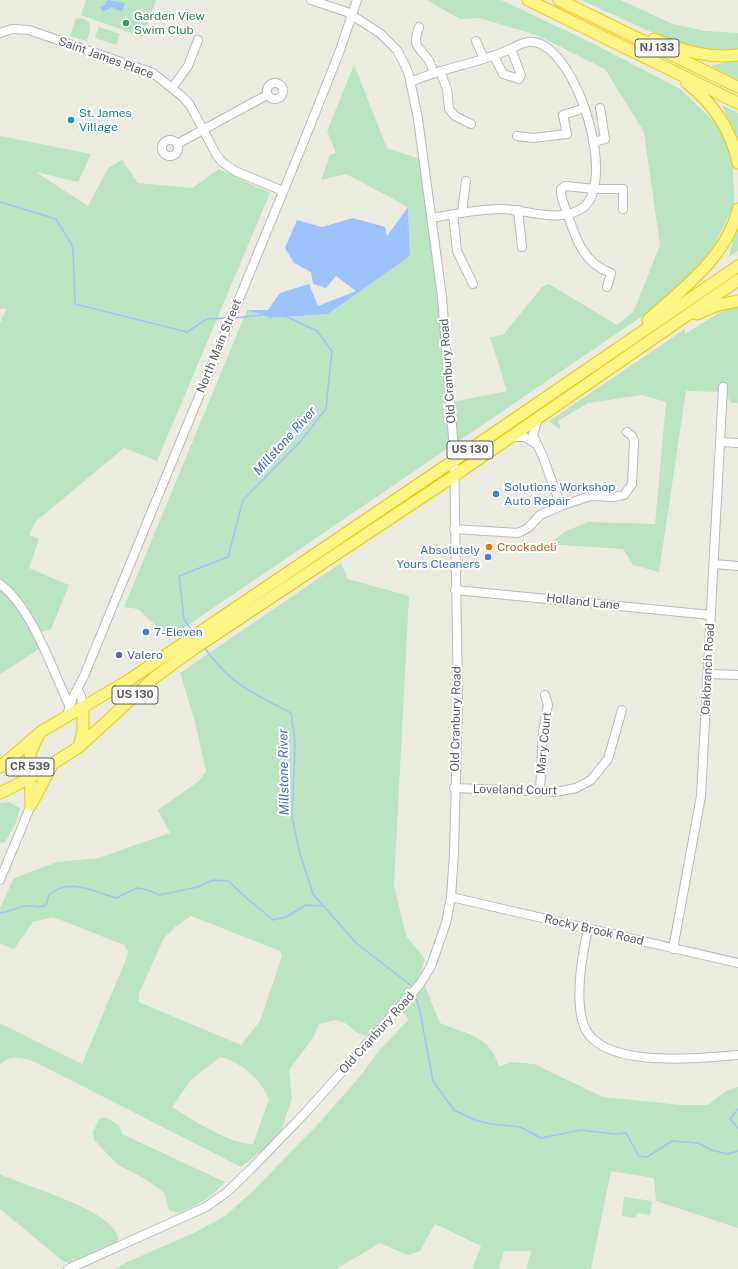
<!DOCTYPE html>
<html>
<head>
<meta charset="utf-8">
<style>
  body { margin:0 }
  canvas { display:block; background:#ecebe0 }
</style>
</head>
<body>
<canvas width="738" height="1269"></canvas>
<script>
const context = document.querySelector('canvas').getContext('2d');
context.lineJoin = 'round';
function fillPath(path, color) {
  context.fillStyle = color;
  context.fill(path, 'evenodd');
}
function strokePath(path, color, width, dash) {
  context.strokeStyle = color;
  context.lineWidth = width;
  context.lineCap = dash ? 'butt' : 'round';
  context.setLineDash(dash || []);
  context.stroke(path);
}
function write(font, color, halo, rows, align = 'center') {
  context.font = font + ' "Public Sans",sans-serif';
  context.lineWidth = 4;
  context.setLineDash([]);
  context.textBaseline = 'middle';
  context.strokeStyle = halo;
  context.fillStyle = color;
  for (const [text, x, y, turn = 0] of rows) {
    context.save();
    context.translate(x, y);
    context.rotate((+turn || 0) * Math.PI / 180);
    context.textAlign = isNaN(turn) ? turn : align;
    if (halo) context.strokeText(text, 0, 0);
    context.fillText(text, 0, 0);
    context.restore();
  }
}
fillPath(new Path2D(`
  M86,0H156L143,37L81,15Z
  M427,0H501L592,43L680,89L721,128L733,161L734,204L711,252L685,287L175,634L166,635L138,609L124,607L247,310L271,318L328,314L410,256L408,207L346,174L321,180L330,155L336,153L327,131L354,65L387,148L423,160L448,403L507,391L490,337L503,335L542,287L549,284L617,325L634,311L660,245L644,132L605,69L537,35L479,18L460,19Z
  M581,0H620L673,24L705,31L738,33V49L733,50L684,47Z
  M76,18L84,19L89,22L90,30L87,41L70,36Z
  M99,27L120,34L116,45L95,38Z
  M738,59V79L711,66Z
  M722,105L738,113V143Z
  M0,136L91,154L78,182L36,172L88,206L108,168L122,160L138,183L192,188L219,169L270,193L157,461L124,448L35,522L29,535L39,539L29,568L69,585L51,629L36,634L42,647L0,674V323L7,308L0,309Z
  M738,220V251L729,257Z
  M728,307H738V403H732L723,392L686,391L659,572L633,565L623,549L548,544L566,531L588,522L655,524L666,402L642,395L588,403L558,421L561,430L549,421L685,329V334Z
  M341,563L348,579L409,596L394,885L406,936L425,959L420,975L440,1023C466,1034 491,1036 499,1067L511,1062L534,1064L603,1097L681,1105H708L726,1091L738,1087V1228L656,1201L654,1178L611,1171L591,1269H526L531,1251H504L498,1269H472L481,1246L435,1224L420,1251L408,1255L380,1243L336,1269H115L127,1262L194,1233L225,1216L253,1191L320,1122L362,1074L377,1053L409,1019L395,1007L372,1038L358,1033L345,1023L335,1020L319,1024L313,1038L289,1070L292,1099L279,1137L241,1167L35,1062C23,1058 9,1054 0,1065V1023L82,1064L127,957L128,951L124,945L53,917L33,922L14,949L0,944V908L14,878L57,862L98,858L170,833L158,810L199,781L206,771L195,722L180,673ZM191,916L280,951L282,956L260,1021L241,1045L139,1002V993L164,938L175,927ZM220,1057C240,1061 261,1080 269,1099L253,1144C232,1145 191,1119 172,1107L191,1080Z
  M9,802L20,808L16,823L5,842L0,843V803Z
  M105,1117L119,1125L122,1134L225,1182C209,1199 198,1206 177,1213L169,1210L164,1193L147,1180L118,1165L94,1140L93,1132L99,1119Z
  M0,1174C27,1187 106,1208 117,1234C119,1238 118,1241 115,1245L72,1263L64,1262L0,1209Z
  M624,1197L652,1201L650,1215L637,1213L636,1218L622,1216Z`), '#bbe4c2');
fillPath(new Path2D(`
  M107,0L125,3L122,12L112,7L103,12L100,7L105,5Z
  M408,207L410,256L328,314L271,318L247,310H268L280,293L309,284L318,306L356,291L336,276L326,288L313,284L311,272L294,263L285,248L297,220L322,227L353,218L385,227L387,236Z`), '#9dc3ff');
strokePath(new Path2D(`
  M0,202L56,219L73,247L75,304L187,332L207,319L228,318
  M234,318L262,315
  M192,631L184,619L179,576L228,557L243,500L299,443L326,409L332,351L317,331L285,316
  M204,647C230,684 252,693 291,713L295,742L292,817L300,854L313,894L357,944L413,987
  M0,913C8,912 19,907 25,906C33,905 39,909 46,905L49,895C68,877 95,892 116,898L137,888L148,890L159,895L198,887L213,880L229,881C242,896 258,907 273,920L286,917L306,905L324,906
  M415,995L420,1011L433,1081L454,1110L475,1120L491,1124L520,1127L541,1138L581,1130L614,1134L626,1133L639,1156L647,1157L672,1141L698,1143L711,1150L728,1154L738,1151
  M738,1109L730,1119L738,1128`), '#9dc3ff', 1.5);
const minor = new Path2D(`
  M419,27C413,46 416,44 427,58C431,62 432,68 433,73
  M0,33L12,29L29,30L153,73L183,97L190,105L216,154L222,162L235,171L283,191
  M476,41L484,59
  M494,56L503,74L519,79L521,75L511,49
  M440,71L447,89L449,109L455,116L471,124
  M411,82C442,68 475,64 506,51C514,48 525,40 534,42C578,49 619,186 581,209C556,224 524,208 498,209C476,210 453,214 432,218
  M267 91a8 8 0 1 1 16 0a8 8 0 1 1-16 0Z
  M172,88L188,66L198,40
  M517,136L533,138L567,134L563,115L585,108
  M162 148a8 8 0 1 1 16 0a8 8 0 1 1-16 0Z
  M593,142L605,139L600,108
  M177,144L267,95
  M518,210L522,247
  M462,213L466,181
  M453,214L457,251L473,284
  M607,287L611,273C583,263 576,239 567,213C565,206 560,197 561,189L565,186L595,189H623V209
  M538,418L533,435L543,457L561,506
  M512,437H525L536,444
  M721,442L738,443
  M454,529L518,533L528,528L540,515L561,506L590,496L614,497L624,495L632,484L634,441L632,436L627,432
  M714,564L738,566
  M0,584C32,608 52,669 69,705
  M455,590L711,615
  M708,674L738,675
  M78,691L81,696L83,707
  M67,715L73,697L84,676L304,141L339,53L357,0
  M454,788L556,792L576,788L591,780L608,759L622,710
  M540,791L543,731L548,705L545,695
  M0,880L31,805
  M451,897L738,963
  M588,929C582,956 574,999 584,1026C601,1070 700,1058 738,1055
  M673,949L701,796L723,387
  M68,1269L206,1207L227,1192L250,1170L306,1112L420,984L431,966L446,923L451,897L454,854L458,699L454,451L442,297L418,119L409,75L405,65L397,50L381,34L347,12L311,0`);
const highway = new Path2D(`
  M528,0L738,103
  M559,0L738,87
  M654,39C682,50 707,59 738,55
  M687,83C714,104 731,129 738,163
  M697,314L718,305L738,301
  M648,320C682,289 727,257 738,209
  M79,747L83,730V707
  M0,767L42,731L129,680L487,438L738,266
  M0,793L30,778L79,747L155,677L195,648L454,476L738,280
  M32,803L51,767
  M31,805L30,753L38,736`);
strokePath(minor, '#b8b9bf', 10);
strokePath(highway, '#eccb00', 13);
strokePath(minor, '#fff', 8);
strokePath(highway, '#fdf486', 11);
for (const [x, y, r, color] of [
  [126,23,4,"#2e9e5b"],
  [71,120,4,"#0f9aa8"],
  [496,494,4,"#3f7fe0"],
  [489,547,4,"#e8710a"],
  [488,557,4,"#3f7fe0"],
  [146,632,4,"#3f7fe0"],
  [119,655,4,"#5c6f8a"]
]) {
  const dot = new Path2D();
  dot.arc(x, y, r, 0, 2 * Math.PI);
  context.fillStyle = color;
  context.fill(dot);
  strokePath(dot, '#fff', 1.5);
}
for (const [x, y, w] of [
  [657,48,44],
  [470,450,46],
  [135,695,46],
  [30,767,48]
]) {
  const box = new Path2D();
  box.roundRect(x - w / 2, y - 9, w, 18, 3);
  context.fillStyle = '#fff';
  context.fill(box);
  strokePath(box, '#595b61', 1);
}
write('bold 11px', '#595b61', null, [
  ["NJ 133",657,48],
  ["US 130",470,450],
  ["US 130",135,695],
  ["CR 539",30,767]
]);
write('12px', '#27864d', '#fff', [
  ["Garden View",134,16],
  ["Swim Club",134,30]
], 'left');
write('12px', '#595b61', '#fff', [
  ["Saint James Place",106,58,20],
  ["North Main Street",219,346,-68],
  ["Old Cranbury Road",448,371,-94],
  ["Holland Lane",583,602,6],
  ["Oakbranch Road",708,669,-87],
  ["Old Cranbury Road",456,719,-89],
  ["Mary Court",544,743,-84],
  ["Loveland Court",515,790,1],
  ["Rocky Brook Road",594,930,13],
  ["Old Cranbury Road",377,1033,-48]
]);
write('12px', '#0d838f', '#fff', [
  ["St. James",79,113],
  ["Village",79,127]
], 'left');
write('12px', '#366cbe', '#fff', [
  ["Solutions Workshop",504,487],
  ["Auto Repair",504,501],
  ["Absolutely",480,550,"right"],
  ["Yours Cleaners",480,564,"right"],
  ["7-Eleven",154,632]
], 'left');
write('12px', '#c56008', '#fff', [
  ["Crockadeli",497,547]
], 'left');
write('12px', '#4e5e75', '#fff', [
  ["Valero",127,655]
], 'left');
write('italic 13px', '#4068c2', '#fff', [
  ["Millstone River",285,441,-48],
  ["Millstone River",284,772,-91]
]);
</script>
</body>
</html>
